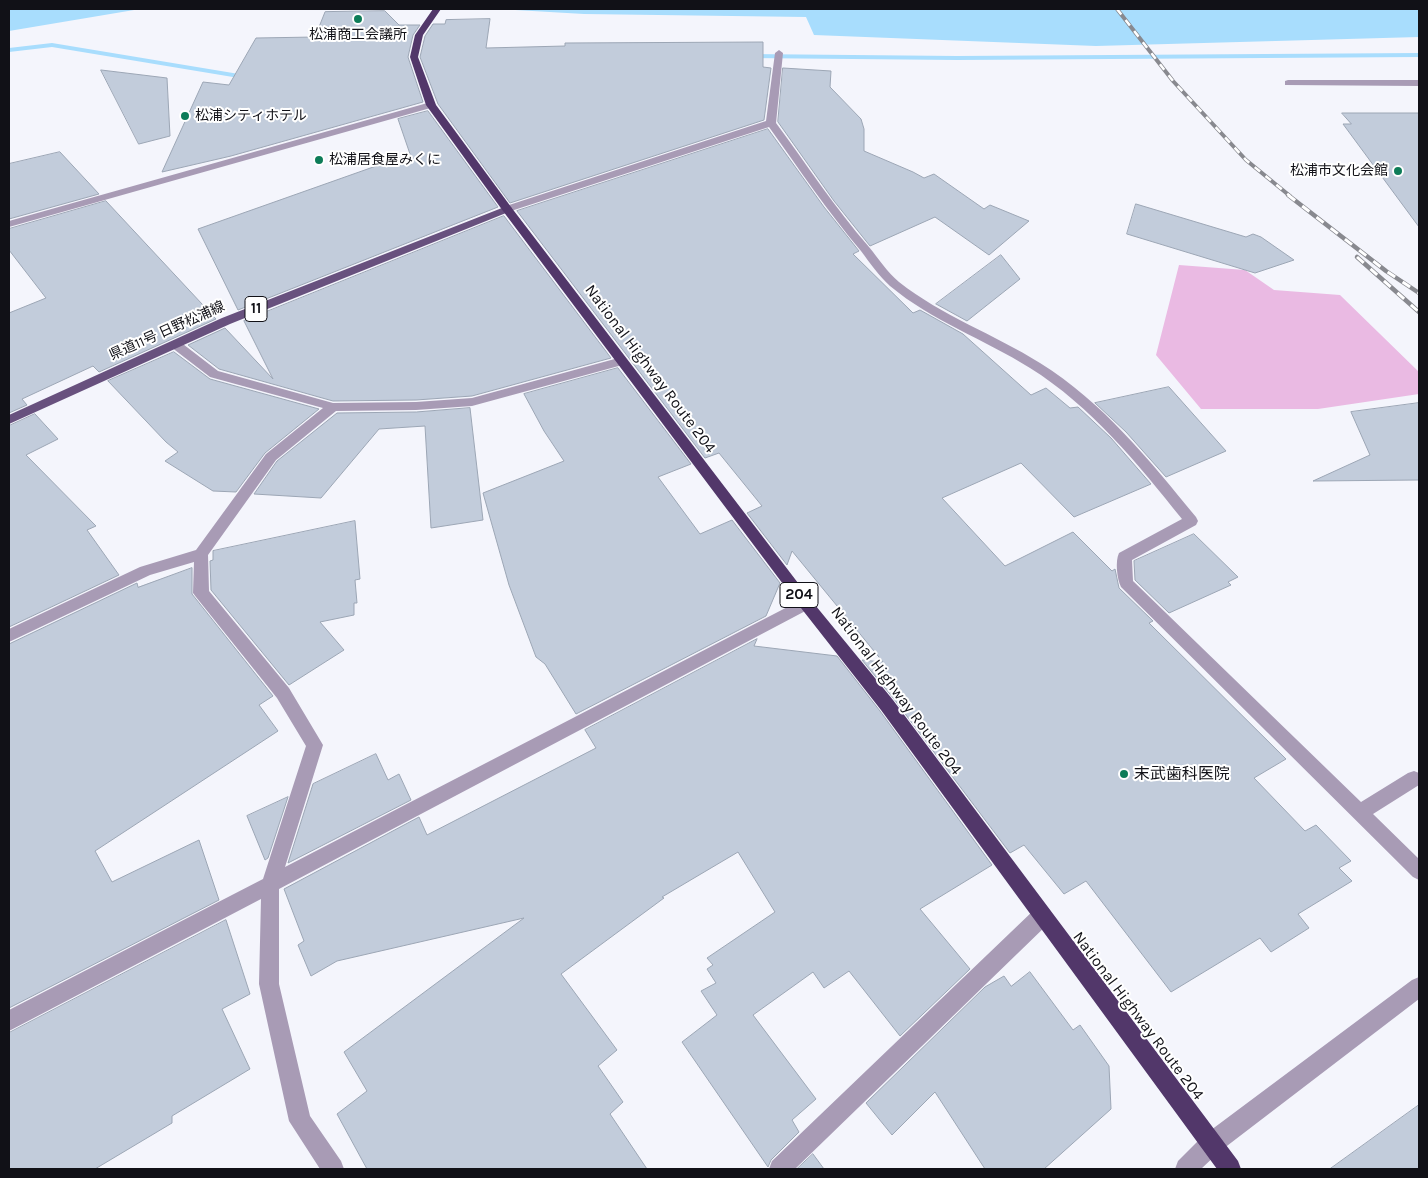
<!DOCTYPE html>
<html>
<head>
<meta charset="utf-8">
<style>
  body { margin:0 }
  #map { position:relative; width:1428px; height:1178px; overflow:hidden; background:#f4f5fc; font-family:Karla,sans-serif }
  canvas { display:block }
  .frame { position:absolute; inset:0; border:10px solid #111117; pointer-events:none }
</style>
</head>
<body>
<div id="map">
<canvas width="1428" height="1178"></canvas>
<div class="frame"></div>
</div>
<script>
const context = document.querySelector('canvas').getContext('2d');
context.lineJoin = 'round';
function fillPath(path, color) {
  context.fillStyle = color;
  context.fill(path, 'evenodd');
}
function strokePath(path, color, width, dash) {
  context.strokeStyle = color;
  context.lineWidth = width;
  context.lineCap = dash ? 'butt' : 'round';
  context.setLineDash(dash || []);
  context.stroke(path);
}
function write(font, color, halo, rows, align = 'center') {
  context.font = font + ' Karla,"Noto Sans JP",sans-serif';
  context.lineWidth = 4;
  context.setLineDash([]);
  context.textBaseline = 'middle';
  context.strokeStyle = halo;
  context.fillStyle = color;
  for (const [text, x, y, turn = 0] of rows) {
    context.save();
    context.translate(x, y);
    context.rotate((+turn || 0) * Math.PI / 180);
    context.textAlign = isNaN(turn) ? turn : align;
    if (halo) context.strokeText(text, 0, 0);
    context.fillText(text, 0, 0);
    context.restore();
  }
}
fillPath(new Path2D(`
  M1179,265L1245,270L1274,290L1340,295L1419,372V394L1318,409H1201L1156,355Z`), '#eabae3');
fillPath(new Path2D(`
  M9,9H140L9,31Z
  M498,9H1419V37L1096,46L814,35L806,17L584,14Z`), '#a8ddfd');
fillPath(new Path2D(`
  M52,43L251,76L255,78L251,80L52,47L9,52V48Z
  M1419,53V57L957,60L748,58L744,56L748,54L957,56Z`), '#a8ddfd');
const building = new Path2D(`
  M385,11L399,25H420L413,35L408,57L423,102L231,156L162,172L203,82L229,85L256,38L315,37L325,12Z
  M490,19L486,48L565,46V43L763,42V67L771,68L764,120L510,203L438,104L420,57L425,36L433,24H445L446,20Z
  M783,68L831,71L830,87L861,119L864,129V151L913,172L924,178L934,174L984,209L990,205L1029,221L989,255L935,217L870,246L834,201L778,122Z
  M101,70L167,78L170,136L139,144Z
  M428,111L498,207L238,310L198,229L410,154L398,119Z
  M1342,113H1419V227L1343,124H1351Z
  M768,129L824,207L859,251L853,254L913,313L920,310L963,334L1031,395L1046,388L1070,408L1078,407L1111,438L1151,484L1074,517L1021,463L942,498L1005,566L1073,532L1112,571L1115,569L1119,588L1153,621L1149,623L1286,759L1254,778L1305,831L1316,825L1351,861L1339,868L1352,881L1298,914L1309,928L1271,952L1260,938L1171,992L1086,881L1064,894L1024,845L1010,853L894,699L862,660L883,662L792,551L787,565L747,513L762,506L719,453L705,458L517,211Z
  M60,152L99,194L9,219V164Z
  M106,201L216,319L99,372L93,366L22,399L27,405L9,413V313L46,298L9,250V229Z
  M1136,204L1246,237L1253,234L1261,237L1294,260L1255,273L1127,234Z
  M504,216L611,358L472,396L416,400L333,401L219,369L188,345L225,328L273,379L244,321Z
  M1001,255L1020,279L967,321L936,304Z
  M174,352L210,379L319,409L265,453L236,492L213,491L165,461L178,452L166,442L108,381Z
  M618,368L691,464L658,477L700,534L732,520L780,583L766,616L576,714L545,664L536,657L509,585L483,493L564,461L544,431L524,394Z
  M1169,387L1226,451L1166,477L1126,432L1095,403Z
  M1419,403V480L1313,481L1370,455L1351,412Z
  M470,408L483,520L431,528L425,426L379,429L321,498L254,494L277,461L337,413L416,412Z
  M35,414L58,439L26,455L96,526L87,530L119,575L9,627V426Z
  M355,521L360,579L355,580L357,603H354V615L320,622L344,650L289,685L211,590L210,561L213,560V551Z
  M1194,534L1238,577L1228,582L1231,585L1169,613L1135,580L1134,561Z
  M192,568V594L273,696L259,705L278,731L95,851L112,882L199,840L219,900L9,1008V644L137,583L138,587Z
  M757,639L754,646L837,656L880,711L992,865L920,909L970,969L900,1036L849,971L824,988L813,972L753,1015L816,1099L792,1120L799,1132L771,1160L768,1167L682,1042L717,1015L701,991L716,983L707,969L713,965L707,958L775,912L738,852L662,897L664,898L561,974L617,1050L598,1066L623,1102L610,1114L647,1169H367L337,1114L367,1091L344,1052L524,918L337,961L311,976L298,945L304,941L284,889L419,817L427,835L596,748L585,730Z
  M376,754L388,780L399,774L411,800L288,863L313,784Z
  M288,797L268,858L265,860L247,816Z
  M226,920L250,994L222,1009L250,1069L172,1116V1123L95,1169H9V1033Z
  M1030,972L1073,1030L1080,1025L1109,1066L1111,1109L1044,1169H985L935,1092L892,1135L866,1103L985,987L1004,976L1011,986Z
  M1419,1105V1169H1330Z
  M813,1154L824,1169H797Z`);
fillPath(building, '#c2ccdb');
strokePath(building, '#9ca6b5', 1);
fillPath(new Path2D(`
  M779,50L783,53L776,123C807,165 835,208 869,247C879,259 887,272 899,282C942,316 994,334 1040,363C1103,402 1150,461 1196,517L1198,521L1196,525L1132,560L1133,581L1361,802L1408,773L1414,771L1419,773V785L1373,814L1419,859V880L1413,877L1121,587C1117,579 1115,561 1119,553L1182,519C1138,464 1091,406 1030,368C984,339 932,321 890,286C879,276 870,263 861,251C828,212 799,169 769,127L511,211L507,212L502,209L503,207L766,121L775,53Z
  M1288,80H1419V86L1285,85V81Z
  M431,102L436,105L434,107L9,227V221Z
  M175,340L179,341L218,371L333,403L416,402L472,398L622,357L628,361L626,364L472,406L416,410L336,411L276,460L208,555L209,591L289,688L323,745L285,867L801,600L806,598L811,600L814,604L811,608L279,889V984L310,1116L341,1161L344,1169H320L289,1121L259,984L261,899L9,1031V1010L263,879L306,746L277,698L196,597L193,593L194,562L150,575L9,642V629L140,567L196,550L266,454L323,408L210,377L171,347L169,344Z
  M1042,907L1049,909L1051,916L1049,923L795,1169H769L772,1161L1035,909Z
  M1419,977V999L1219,1152L1201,1169H1175L1178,1161L1203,1136L1412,980Z`), '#a89bb5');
fillPath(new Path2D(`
  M507,206L511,207L512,209L511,211L230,324L9,424V415L222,318Z`), '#68517e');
fillPath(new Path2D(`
  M433,9H441L423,35L418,57L436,105L511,207L811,600L893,700L1238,1161L1241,1169H1217L881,710L801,608L503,211L426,105L410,57L415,35Z`), '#52376a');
const railFar1 = new Path2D(`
  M1117,9L1173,81L1246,160L1290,196`);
const rail = new Path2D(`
  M1288,195L1386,271L1419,293
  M1357,257L1419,312`);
strokePath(railFar1, '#88898f', 4);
strokePath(rail, '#88898f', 4.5);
strokePath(railFar1, '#fff', 2.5, [7]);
strokePath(rail, '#fff', 3, [9]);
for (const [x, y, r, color] of [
  [358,19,5,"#0d7c58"],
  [185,116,5,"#0d7c58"],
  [319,160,5,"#0d7c58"],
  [1398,171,5,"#0d7c58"],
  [1124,774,5,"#0d7c58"]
]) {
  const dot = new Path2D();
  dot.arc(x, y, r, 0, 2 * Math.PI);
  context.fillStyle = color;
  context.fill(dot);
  strokePath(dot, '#fff', 2);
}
write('14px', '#111117', '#fff', [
  ["松浦商工会議所",358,35,"center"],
  ["松浦シティホテル",195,116],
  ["松浦居食屋みくに",329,160],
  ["松浦市文化会館",1388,171,"right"]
], 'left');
write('14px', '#111117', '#fff', [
  ["県道11号 日野松浦線",167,331,-24]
]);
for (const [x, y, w] of [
  [256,309,22],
  [799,595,38]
]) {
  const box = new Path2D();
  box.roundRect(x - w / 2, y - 12.5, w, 25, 4);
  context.fillStyle = '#fff';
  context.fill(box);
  strokePath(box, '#111117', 1);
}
write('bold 15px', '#111117', null, [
  ["11",256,309],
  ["204",799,595]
]);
write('16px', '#111117', '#fff', [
  ["National Highway Route 204",650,369,53],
  ["National Highway Route 204",896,691,53],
  ["National Highway Route 204",1138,1016,53]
]);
write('16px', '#111117', '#fff', [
  ["末武歯科医院",1134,774]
], 'left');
</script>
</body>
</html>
